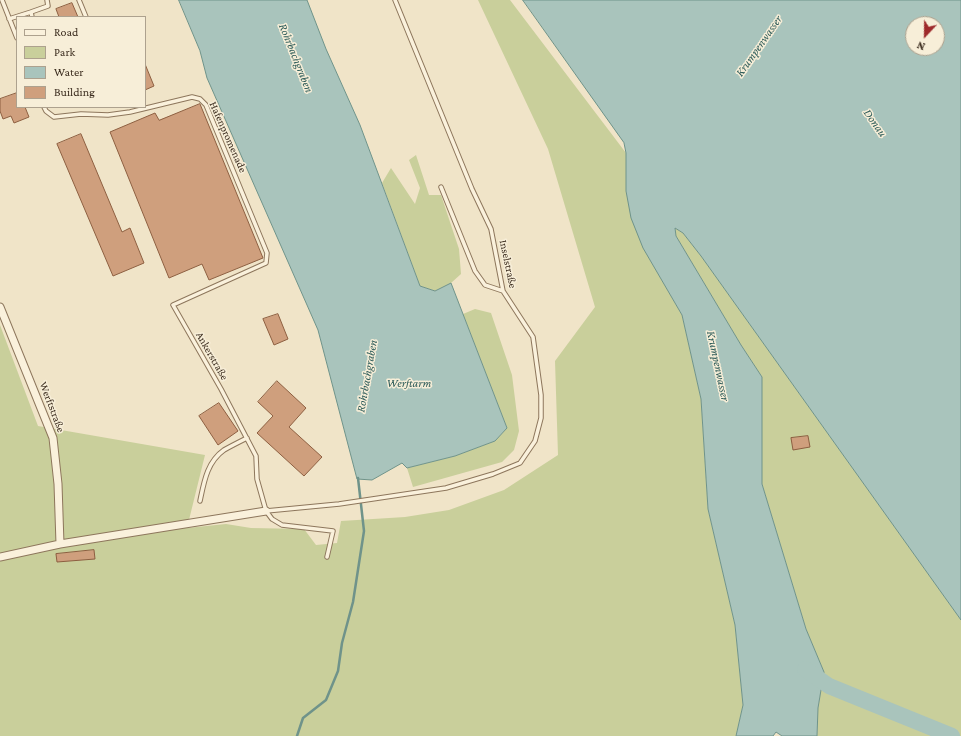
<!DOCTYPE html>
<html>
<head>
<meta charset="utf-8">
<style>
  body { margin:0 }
  #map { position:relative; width:961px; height:736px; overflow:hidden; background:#f0e4c8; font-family:"Crimson Pro",serif }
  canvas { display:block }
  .legend { position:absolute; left:16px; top:16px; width:130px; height:92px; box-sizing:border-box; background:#f7eed8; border:1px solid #ada18e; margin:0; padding:5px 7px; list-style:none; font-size:12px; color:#3d2e20 }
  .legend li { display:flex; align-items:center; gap:8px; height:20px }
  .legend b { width:20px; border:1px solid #ada18e }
  .north { position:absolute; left:905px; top:16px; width:40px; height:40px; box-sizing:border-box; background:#f7eed8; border:1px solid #ada18e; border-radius:50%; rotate:202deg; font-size:11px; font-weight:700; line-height:16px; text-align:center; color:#3d2e20 }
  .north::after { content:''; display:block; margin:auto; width:14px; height:18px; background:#9e2a2b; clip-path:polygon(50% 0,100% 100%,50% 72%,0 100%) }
</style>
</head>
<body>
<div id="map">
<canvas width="961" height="736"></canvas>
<ul class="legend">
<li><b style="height:5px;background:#faf1dc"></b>Road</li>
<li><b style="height:11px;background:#c9cf9b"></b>Park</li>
<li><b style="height:11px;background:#a9c4bc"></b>Water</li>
<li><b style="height:11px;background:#cf9f7d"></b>Building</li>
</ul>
<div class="north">N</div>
</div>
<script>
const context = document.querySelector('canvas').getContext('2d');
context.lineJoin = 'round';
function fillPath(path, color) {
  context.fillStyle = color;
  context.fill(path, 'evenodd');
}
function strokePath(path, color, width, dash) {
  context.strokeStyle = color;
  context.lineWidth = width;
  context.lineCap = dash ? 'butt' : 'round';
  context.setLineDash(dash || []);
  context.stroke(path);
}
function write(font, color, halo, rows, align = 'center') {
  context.font = font + ' "Crimson Pro",serif';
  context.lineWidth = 3;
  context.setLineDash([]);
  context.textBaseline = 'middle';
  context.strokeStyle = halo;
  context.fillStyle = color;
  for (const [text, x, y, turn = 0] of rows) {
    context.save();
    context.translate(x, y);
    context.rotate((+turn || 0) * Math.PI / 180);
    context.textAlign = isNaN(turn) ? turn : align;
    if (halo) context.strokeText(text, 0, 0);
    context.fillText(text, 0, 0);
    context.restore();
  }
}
fillPath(new Path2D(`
  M478,0H510L626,153V191L644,249L682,315L701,399L708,509L735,625L743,705L736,736H0V325L38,426L205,455L187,528L226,524L251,528L304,529L316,545L337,543L341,521L405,517L449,510L504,490L558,455L555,361L595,307L548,149Z
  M416,155L429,195H441L459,249L461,274L451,283L435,291L420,286L382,183L391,168L415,204L420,188L409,160Z
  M675,228L683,233L701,256L961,620V736H817L818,708L824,672L806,629L762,484V377L741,345L676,236Z
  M475,309L491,313L512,375L519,431L514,450L502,462L413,487L407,468L455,456L495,441L507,428L463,314Z`), '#c9cf9b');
const water = new Path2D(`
  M179,0H307L326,49L360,125L420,286L435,291L451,283L507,428L495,441L455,456L407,468L402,463L372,480L357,479L318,330L207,78L200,51Z
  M523,0H961V620L701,256L683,233L675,228L676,236L741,345L762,377V484L806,629L824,672L818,708L817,736H782L776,732L773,736H736L743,705L735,625L708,509L701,399L682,315L643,248L631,218L626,191V153L624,143ZM913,24H937V48H913Z`);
fillPath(water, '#a9c4bc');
strokePath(water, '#6f938a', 1);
strokePath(new Path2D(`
  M297,736L303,718L326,700L338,671L342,643L353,602L364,531L358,478`), '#6f938a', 2.5);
strokePath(new Path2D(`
  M805,669L829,686L952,736`), '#a9c4bc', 16);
const building = new Path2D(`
  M72,3L78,17H59L56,9Z
  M145,64L154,86L145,90Z
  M17,93V107H25L29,117L14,123L11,116L3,119L0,111V99Z
  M200,104L263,258L209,280L202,264L169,278L110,132L155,113L159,120Z
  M81,134L122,232L130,228L144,263L113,276L57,144Z
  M278,314L288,339L274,345L263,319Z
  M277,381L306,408L289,427L322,457L304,476L257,433L273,416L258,402Z
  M219,403L238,431L218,445L199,416Z
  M808,436L810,447L793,450L791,438Z
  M94,550L95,559L57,562L56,554Z`);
fillPath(building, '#cf9f7d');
strokePath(building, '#8d5f41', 1);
const lane = new Path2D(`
  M2,0L17,38
  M79,0L86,17
  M32,17L31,12L48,6L47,0
  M9,19L31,12
  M44,107L46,111L54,117L81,114L108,115L130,112L192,97L200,99L206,105L267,253L266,263L173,305L221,389L256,456L257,479L266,511L272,519L282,525L333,531L327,557
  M441,187L475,271L485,285L503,291
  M200,501C204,482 207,462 224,450C231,446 239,442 247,438
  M266,511L339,504L446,488L493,474L520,463L535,441L541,418V395L533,337L503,291L491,229L472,189L395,0`);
const street = new Path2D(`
  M0,307L53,438L58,484L60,544
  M0,557L60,544L266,511`);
strokePath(lane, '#8d765c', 5.5);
strokePath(street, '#8d765c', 9);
strokePath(lane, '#faf1dc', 3.5);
strokePath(street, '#faf1dc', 7);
write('11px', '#3d2e20', '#f7eed8', [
  ["Hafenpromenade",228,137,66],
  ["Inselstraße",508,264,78],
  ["Ankerstraße",212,356,60],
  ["Werftstraße",52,407,69]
]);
write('italic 12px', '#2f5d5a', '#f7eed8', [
  ["Krumpenwasser",759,46,-55],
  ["Rohrbachgraben",296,58,68],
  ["Donau",875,123,55],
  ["Krumpenwasser",718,366,78],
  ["Rohrbachgraben",367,376,-80],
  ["Werftarm",409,383]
]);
</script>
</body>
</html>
